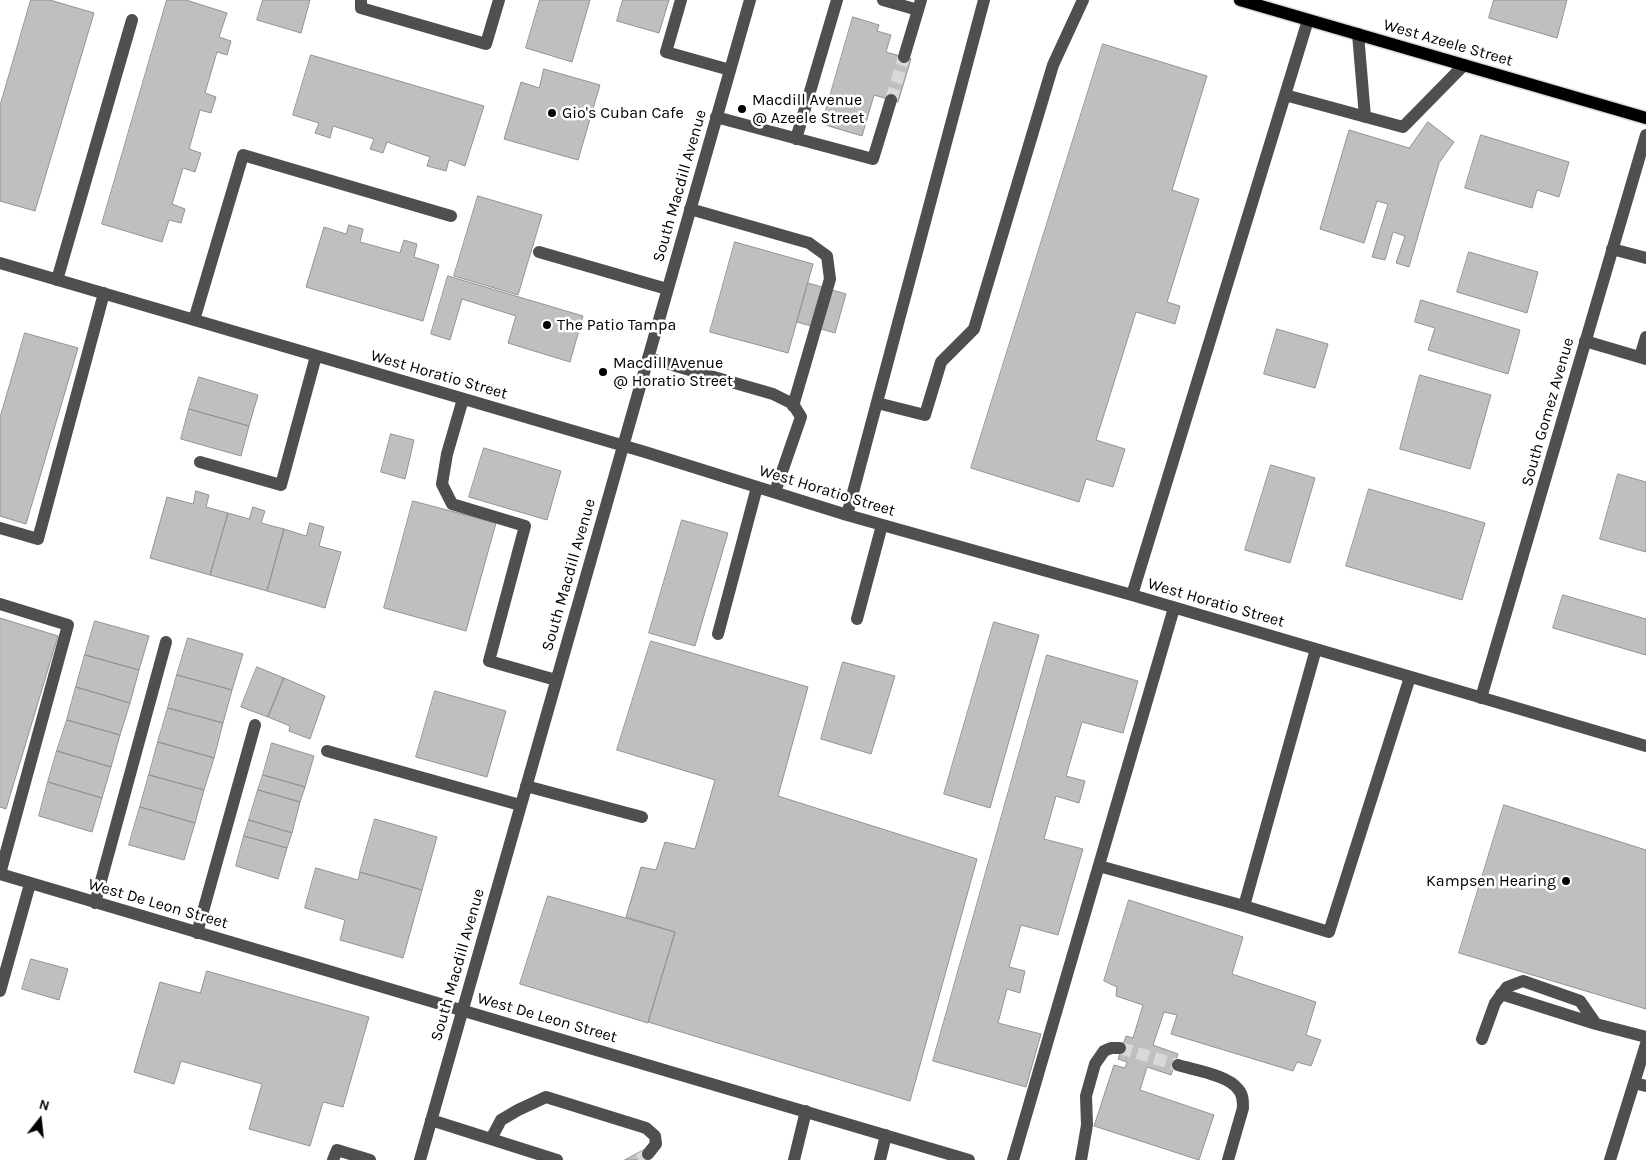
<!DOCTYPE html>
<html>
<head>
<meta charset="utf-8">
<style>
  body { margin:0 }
  #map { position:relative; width:1646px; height:1160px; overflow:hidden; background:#fff; font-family:Karla,sans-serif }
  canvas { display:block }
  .north { position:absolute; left:15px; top:1095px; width:50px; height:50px; -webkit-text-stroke:4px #fff; paint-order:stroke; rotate:16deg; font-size:14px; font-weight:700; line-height:20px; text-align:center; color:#000 }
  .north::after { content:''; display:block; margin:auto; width:18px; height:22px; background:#000; clip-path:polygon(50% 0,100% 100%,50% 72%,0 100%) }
</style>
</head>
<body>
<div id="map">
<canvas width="1646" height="1160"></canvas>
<div class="north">N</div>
</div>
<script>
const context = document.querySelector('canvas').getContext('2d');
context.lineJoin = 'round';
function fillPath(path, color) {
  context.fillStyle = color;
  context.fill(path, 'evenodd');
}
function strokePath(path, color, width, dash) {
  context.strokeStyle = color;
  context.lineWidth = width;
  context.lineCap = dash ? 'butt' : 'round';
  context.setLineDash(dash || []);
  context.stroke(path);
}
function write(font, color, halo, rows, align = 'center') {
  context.font = font + ' Karla,sans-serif';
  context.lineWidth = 5;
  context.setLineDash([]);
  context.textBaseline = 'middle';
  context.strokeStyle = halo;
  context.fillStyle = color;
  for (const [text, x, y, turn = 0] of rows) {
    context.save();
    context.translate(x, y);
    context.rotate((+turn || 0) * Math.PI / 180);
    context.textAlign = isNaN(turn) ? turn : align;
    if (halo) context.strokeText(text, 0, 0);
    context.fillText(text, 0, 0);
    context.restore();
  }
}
const building = new Path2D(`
  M31,0H50L94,13L35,211L0,201V106Z
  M167,0H186L227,13L219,37L231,41L227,55L217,52L205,93L216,97L211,113L200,110L189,149L201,153L195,172L183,168L172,204L185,209L181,223L169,220L162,242L102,224Z
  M263,0H310L301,33L257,20Z
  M540,0H590L572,62L526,48Z
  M623,0H669L659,33L617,21Z
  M1494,0H1567L1557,38L1489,18Z
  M853,17L879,25L877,31L891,35L886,52L911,59L898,102L874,95L862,136L822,124Z
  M1103,44L1207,76L1172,190L1199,199L1167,302L1180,306L1175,324L1136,312L1096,440L1125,449L1113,487L1086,479L1079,502L971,468Z
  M311,55L484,106L465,166L449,160L446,171L427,166L430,157L387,142L383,153L370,149L374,139L333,126L330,138L315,133L319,123L293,115Z
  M544,69L600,85L578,160L504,139L521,82L539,88Z
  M1428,122L1454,142L1439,163L1409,267L1396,263L1405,236L1393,232L1385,260L1372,257L1388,204L1377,201L1364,243L1320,229L1349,130L1409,148Z
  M1481,135L1569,162L1559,197L1537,190L1532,208L1465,188Z
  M478,196L542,215L518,295L454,276Z
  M349,225L363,229L360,242L400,253L404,240L417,244L414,257L439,265L423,321L306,287L324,227L346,234Z
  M735,242L813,264L788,353L710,332Z
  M1469,252L1538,272L1527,313L1457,292Z
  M448,276L583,316L570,362L508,343L516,316L462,299L450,340L431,334Z
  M808,283L846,294L835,333L797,322Z
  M1421,300L1520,330L1508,374L1428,350L1435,328L1415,322Z
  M1277,329L1328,344L1315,388L1264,374Z
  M25,333L78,348L26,524L0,516V418Z
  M1420,375L1491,395L1470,469L1400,449Z
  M199,377L258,395L249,426L189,409Z
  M189,409L249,426L241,456L181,439Z
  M391,434L414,440L405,479L381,472Z
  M484,448L561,471L547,520L469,497Z
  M1271,465L1315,478L1290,563L1245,550Z
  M1618,474L1646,482V552L1600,539Z
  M1369,489L1485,523L1462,600L1346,566Z
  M196,491L209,495L206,507L228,513L210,575L150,558L167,497L193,504Z
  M413,501L496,523L466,631L384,608Z
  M253,507L265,511L261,523L284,529L267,591L210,575L228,513L249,519Z
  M682,520L728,533L695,646L649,633Z
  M310,523L324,527L319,546L341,552L325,608L267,591L284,529L306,536Z
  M1563,595L1646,619V655L1553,628Z
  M0,618L58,636L6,809L0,807Z
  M95,621L149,636L139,670L85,655Z
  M994,622L1039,635L990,808L944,794Z
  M188,638L243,654L232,690L177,675Z
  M651,641L808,687L778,796L977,859L910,1101L648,1022L675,932L626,917L641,867L656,870L665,842L695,849L715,780L617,750Z
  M85,655L139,670L130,703L76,687Z
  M1047,655L1138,681L1123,733L1082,722L1066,776L1085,781L1079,803L1056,796L1044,839L1083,849L1058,935L1021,925L1009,967L1025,971L1020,993L1007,989L998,1023L1041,1034L1026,1087L933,1061Z
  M843,662L895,676L871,754L821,739Z
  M257,667L284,678L268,717L241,707Z
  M177,675L232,690L223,723L168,708Z
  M284,678L325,696L310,739L289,731L290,726L268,717Z
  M76,687L130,703L120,735L67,720Z
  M435,691L506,711L487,777L416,757Z
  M168,708L223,723L214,758L158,742Z
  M67,720L120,735L111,767L57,751Z
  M158,742L214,758L204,790L149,775Z
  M272,743L314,756L305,787L263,775Z
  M57,751L111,767L102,798L48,782Z
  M149,775L204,790L195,823L140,807Z
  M263,775L305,787L300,802L258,790Z
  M48,782L102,798L92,832L39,816Z
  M258,790L300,802L292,833L249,820Z
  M1504,805L1646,850V1009L1459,953Z
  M140,807L195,823L184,860L129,845Z
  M375,819L437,837L422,890L360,872Z
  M249,820L292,833L287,848L244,836Z
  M244,836L287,848L278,879L236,866Z
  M316,868L358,880L360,872L422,890L403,958L340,940L345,920L305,908Z
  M548,896L675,932L648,1023L520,984Z
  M1129,900L1243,937L1232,974L1316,1002L1306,1035L1321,1040L1311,1066L1297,1062L1293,1071L1171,1034L1177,1015L1164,1012L1153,1045L1178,1054L1171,1075L1147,1067L1140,1090L1214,1115L1199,1160L1094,1126L1114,1065L1125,1068L1127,1062L1118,1059L1126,1036L1133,1038L1143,1005L1116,996L1117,987L1104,981Z
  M31,959L68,969L59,1000L22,989Z
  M207,971L369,1017L343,1107L323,1102L310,1146L249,1129L262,1084L181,1061L174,1084L134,1072L160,982L200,993Z
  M644,1150L649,1160H625Z`);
fillPath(building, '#bfbfbf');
strokePath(building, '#939393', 1);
strokePath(new Path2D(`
  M891,100L904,57
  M1120,1048L1178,1065
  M639,1160L648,1154`), '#d9d9d9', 12, [12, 6]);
const major = new Path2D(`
  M1240,0L1646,118`);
strokePath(major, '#dbdbdb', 15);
strokePath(new Path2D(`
  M361,0V8L486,44L499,0
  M681,0L666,52L730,70
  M883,0L918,10
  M1358,34L1365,117
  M904,57L921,0
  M1285,95L1403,127L1464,65
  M716,117L873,159L891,100
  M796,139L837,0
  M690,209L809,243L827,256L830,279L793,406
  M1612,249L1646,258
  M539,252L667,289
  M0,263L645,452L847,515L1132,595L1646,746
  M57,280L132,20
  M194,320L243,155L451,216
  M1585,341L1646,359
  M1640,357L1646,337
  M648,358L773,394L793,404L801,417L775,492
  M463,399L447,454L442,484L452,504L525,526L489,661L556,680
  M877,403L925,415L941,362L974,329L1053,65L1083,0
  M200,462L281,485L316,356
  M847,515L984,0
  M0,528L38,539L104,293
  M1132,595L1308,20
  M0,604L68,625L0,874
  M857,619L882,525
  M718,634L757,487
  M1316,649L1244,906L1329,932L1410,677
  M1481,698L1646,135
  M327,751L520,805
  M526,786L642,817
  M1099,866L1244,906
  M0,874L969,1160
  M95,903L166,642
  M197,933L255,725
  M0,991L30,884
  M1501,994L1596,1024
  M1482,1039L1495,1003L1507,987L1523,981L1580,1001L1596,1024L1646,1037
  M1178,1065C1194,1070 1228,1075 1238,1089C1243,1094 1243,1101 1243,1108L1228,1160
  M1634,1083L1646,1044
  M431,1120L557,1160
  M491,1139L501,1120L518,1110L546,1097L646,1128L655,1136L656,1144L648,1154
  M333,1160L337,1150L370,1160
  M420,1160L750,0
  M794,1160L806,1111
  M880,1160L886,1135
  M1013,1160L1174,608
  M1081,1160L1087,1125L1086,1096L1095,1064L1104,1051L1111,1048H1120
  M1610,1160L1634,1083L1646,1086`), '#4f4f4f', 12);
strokePath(major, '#000', 12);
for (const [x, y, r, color] of [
  [742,109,5,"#000"],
  [552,113,5,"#000"],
  [547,325,5,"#000"],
  [603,372,5,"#000"],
  [1566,881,5,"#000"]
]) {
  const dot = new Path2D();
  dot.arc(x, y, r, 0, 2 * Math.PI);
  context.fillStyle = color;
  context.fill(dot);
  strokePath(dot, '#fff', 2);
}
write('16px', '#000', '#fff', [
  ["West Azeele Street",1448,43,16],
  ["South Macdill Avenue",680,186,-74],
  ["West Horatio Street",439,375,16],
  ["South Gomez Avenue",1548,412,-74],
  ["West Horatio Street",827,491,17],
  ["South Macdill Avenue",569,575,-74],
  ["West Horatio Street",1216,603,16],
  ["West De Leon Street",158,904,16],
  ["South Macdill Avenue",458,965,-74],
  ["West De Leon Street",547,1018,16]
]);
write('16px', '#000', '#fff', [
  ["Macdill Avenue",752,100],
  ["@ Azeele Street",752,118],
  ["Gio's Cuban Cafe",562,113],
  ["The Patio Tampa",557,325],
  ["Macdill Avenue",613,363],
  ["@ Horatio Street",613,381],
  ["Kampsen Hearing",1556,881,"right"]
], 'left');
</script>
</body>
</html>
